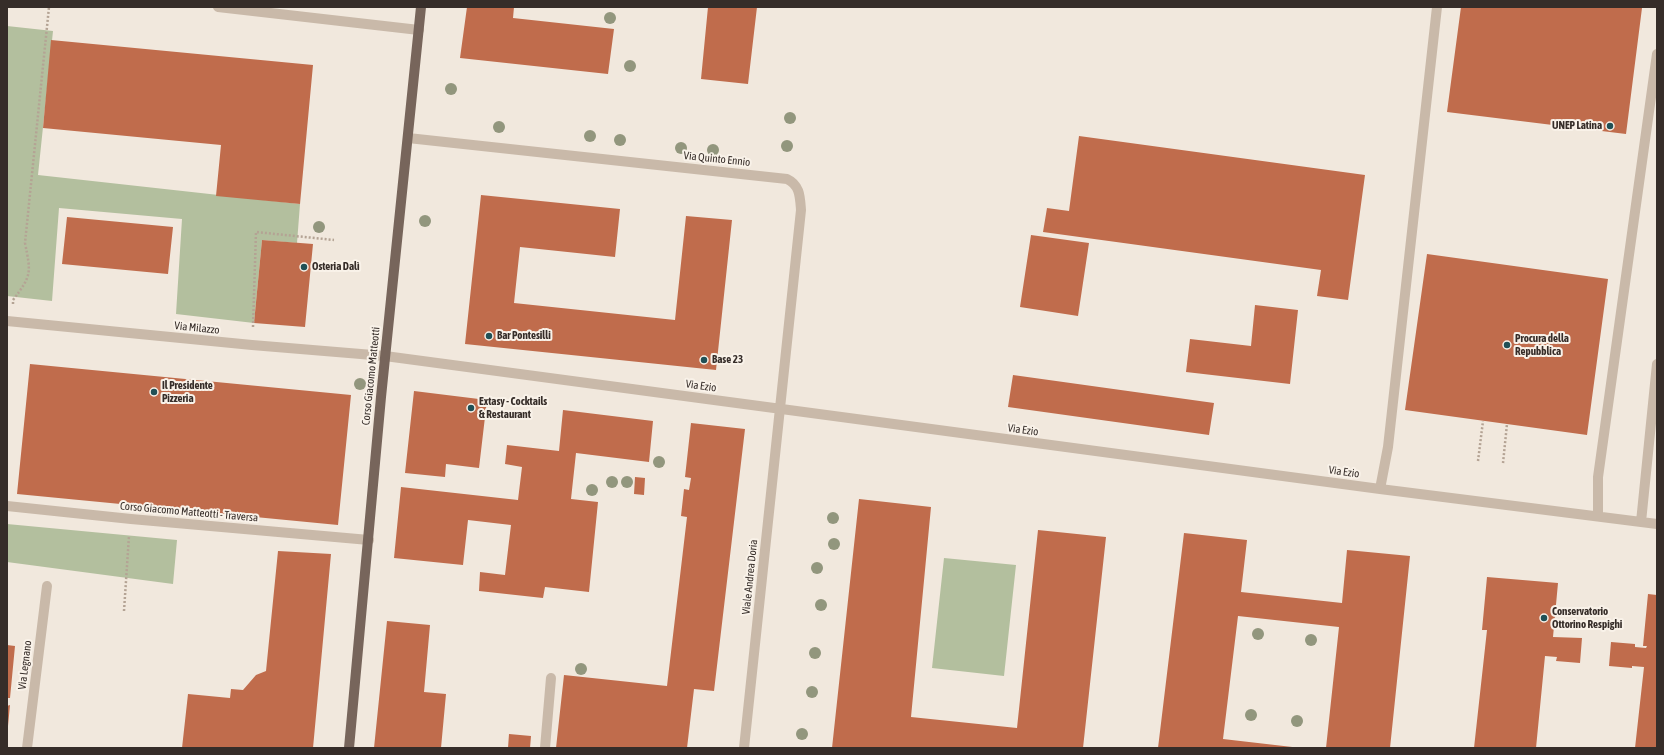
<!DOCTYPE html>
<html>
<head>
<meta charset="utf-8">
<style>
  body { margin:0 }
  #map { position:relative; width:1664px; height:755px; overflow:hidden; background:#f1e8dd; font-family:"Asap Condensed",sans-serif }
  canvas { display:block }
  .frame { position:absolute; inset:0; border:8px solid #362d29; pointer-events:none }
</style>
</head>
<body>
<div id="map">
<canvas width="1664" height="755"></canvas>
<div class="frame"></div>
</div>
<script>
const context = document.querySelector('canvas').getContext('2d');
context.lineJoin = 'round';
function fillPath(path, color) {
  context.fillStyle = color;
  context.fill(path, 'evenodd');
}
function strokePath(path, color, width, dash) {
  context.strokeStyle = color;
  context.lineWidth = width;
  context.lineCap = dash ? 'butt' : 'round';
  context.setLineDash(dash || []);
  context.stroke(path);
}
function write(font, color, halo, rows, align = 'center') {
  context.font = font + ' "Asap Condensed",sans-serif';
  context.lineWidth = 4;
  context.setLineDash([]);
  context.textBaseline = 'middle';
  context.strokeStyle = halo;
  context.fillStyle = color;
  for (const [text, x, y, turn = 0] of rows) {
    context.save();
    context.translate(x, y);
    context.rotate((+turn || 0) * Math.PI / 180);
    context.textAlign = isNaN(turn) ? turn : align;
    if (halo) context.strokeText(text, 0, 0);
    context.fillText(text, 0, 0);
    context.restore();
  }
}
fillPath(new Path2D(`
  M7,26L53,31L38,175L300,204L297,243L262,240L254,323L176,314L182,219L59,208L52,301L7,296Z
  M7,524L177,540L173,584L7,562Z
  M944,558L1016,565L1004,676L932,668Z`), '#b3bf9e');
fillPath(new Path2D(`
  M467,7H514L513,18L614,29L608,74L460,58Z
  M708,7H757L748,84L701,79Z
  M1461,7L1642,8L1626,134L1447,112Z
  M51,40L313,65L300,204L216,196L221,145L43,128Z
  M1079,136L1365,175L1348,300L1317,296L1321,270L1043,232L1047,208L1069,211Z
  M481,195L620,209L615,257L520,247L514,303L675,320L686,216L732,220L716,370L465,344Z
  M67,217L173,227L168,274L62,264Z
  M1031,235L1089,243L1078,316L1020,307Z
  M262,240L313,244L305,327L254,323Z
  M1427,254L1608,279L1587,435L1405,410Z
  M1255,305L1298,310L1290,384L1186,372L1190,339L1251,346Z
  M30,364L351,395L338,525L17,494Z
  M1013,375L1214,403L1209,435L1008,407Z
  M414,391L487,400L479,468L446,464L445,477L405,473Z
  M563,410L653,421L649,462L576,453L571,499L598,502L589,592L545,587L543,598L479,591L480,572L505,575L511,525L468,520L463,565L394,558L401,487L518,500L522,467L505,464L507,445L559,451Z
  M691,423L745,429L714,691L694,689L687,748H556L564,675L667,686L687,517L681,516L684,489L689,490L691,478L685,477Z
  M635,477L645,478L644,495L634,494Z
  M859,499L931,507L911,717L1017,728L1038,530L1106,537L1083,748H832Z
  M1184,533L1247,540L1241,592L1342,603L1347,550L1410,556L1390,748H1326L1339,627L1238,616L1223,739L1301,748H1158Z
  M278,551L331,554L313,748H182L188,694L230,698L231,689L243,690L256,675L266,671Z
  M1487,577L1558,583L1553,637L1582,638L1580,663L1556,661L1557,657L1545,656L1536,748H1474L1487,630H1482Z
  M1648,594L1657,595V748H1635L1644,667L1632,666V668L1609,666L1611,642L1635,644V647L1646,648L1647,646H1643Z
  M387,621L430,625L424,692L446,694L441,748H374Z
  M7,645L15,646L10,698H7Z
  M10,705L8,726H7V706Z
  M509,734L531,736L530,748H508Z`), '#c06c4c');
strokePath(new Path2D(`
  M13,304V300C32,275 31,273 25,243L49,7
  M253,327L256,232L334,240
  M1478,461L1483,421
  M1503,463L1507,424
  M124,611L129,536`), '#b4a394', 2.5, [2, 2]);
strokePath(new Path2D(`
  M218,7L419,30
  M408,138L787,179C800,185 800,197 801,210L744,748
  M7,321L252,345L385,356L1380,489L1657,524
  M1380,489L1388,447L1437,7
  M7,506L131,519L369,540
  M1598,516V477L1657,54
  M1641,522L1657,364
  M27,748L47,586
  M545,748L551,678`), '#c9b9a9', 10);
strokePath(new Path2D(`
  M349,748L381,397L421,7`), '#77655b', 10);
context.fillStyle = '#92967d';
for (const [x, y] of [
  [610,18],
  [630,66],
  [451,89],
  [790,118],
  [499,127],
  [590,136],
  [620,140],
  [787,146],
  [681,148],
  [713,150],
  [425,221],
  [319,227],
  [360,384],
  [659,462],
  [612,482],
  [627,482],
  [592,490],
  [833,518],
  [834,544],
  [817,568],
  [821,605],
  [1258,634],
  [1311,640],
  [815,653],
  [581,669],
  [812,692],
  [1251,715],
  [1297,721],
  [802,734]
]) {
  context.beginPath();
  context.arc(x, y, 6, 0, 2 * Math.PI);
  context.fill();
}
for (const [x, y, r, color] of [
  [1610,126,4,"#205056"],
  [304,267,4,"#205056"],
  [489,336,4,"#205056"],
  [1507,345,4,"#205056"],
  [704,360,4,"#205056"],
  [154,392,4,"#205056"],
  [471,408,4,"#205056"],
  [1544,618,4,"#205056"]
]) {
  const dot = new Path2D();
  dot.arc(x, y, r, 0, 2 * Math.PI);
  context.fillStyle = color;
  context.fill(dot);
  strokePath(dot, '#f9f2e9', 1.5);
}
write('bold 11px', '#362d29', '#f9f2e9', [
  ["UNEP Latina",1602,126,"right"],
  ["Osteria Dalì",312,267],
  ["Bar Pontesilli",497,336],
  ["Procura della",1515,339],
  ["Repubblica",1515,352],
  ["Base 23",712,360],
  ["Il Presidente",162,386],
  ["Pizzeria",162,399],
  ["Extasy - Cocktails",479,402],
  ["& Restaurant",479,415],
  ["Conservatorio",1552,612],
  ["Ottorino Respighi",1552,625]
], 'left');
write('11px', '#362d29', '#f9f2e9', [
  ["Via Quinto Ennio",717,159,6],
  ["Via Milazzo",197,328,6],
  ["Corso Giacomo Matteotti",371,376,-84],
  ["Via Ezio",701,386,8],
  ["Via Ezio",1023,430,8],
  ["Via Ezio",1344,472,8],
  ["Corso Giacomo Matteotti - Traversa",189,512,5],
  ["Viale Andrea Doria",750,577,-84],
  ["Via Legnano",25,665,-83]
]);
</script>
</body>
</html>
